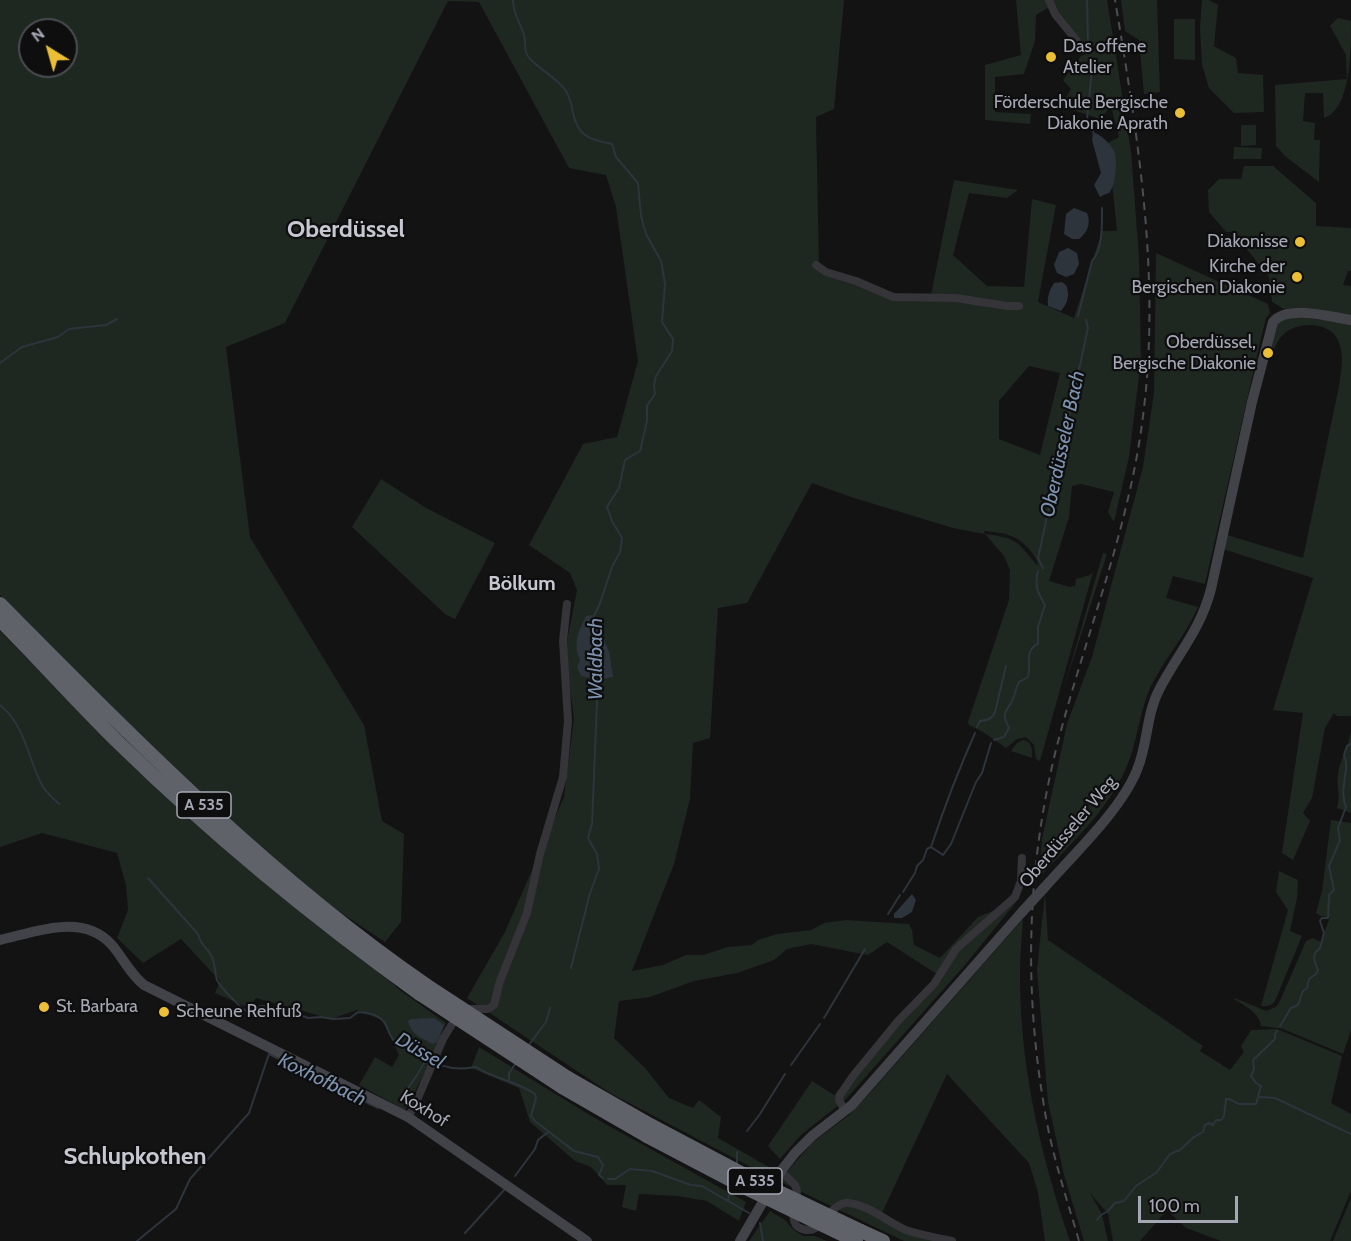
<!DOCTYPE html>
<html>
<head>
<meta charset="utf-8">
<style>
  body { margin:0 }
  #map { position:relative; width:1351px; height:1241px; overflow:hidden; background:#131314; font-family:Cabin,sans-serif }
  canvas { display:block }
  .north { position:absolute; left:18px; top:18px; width:60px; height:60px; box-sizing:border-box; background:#0e0e0f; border:2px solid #4a4c51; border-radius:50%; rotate:323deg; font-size:16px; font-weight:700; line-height:24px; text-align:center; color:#a5a8b4 }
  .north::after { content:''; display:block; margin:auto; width:21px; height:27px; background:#eabf35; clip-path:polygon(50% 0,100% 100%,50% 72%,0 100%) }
  .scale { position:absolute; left:1138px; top:1196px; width:100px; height:27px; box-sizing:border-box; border:3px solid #a5a8b4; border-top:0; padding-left:8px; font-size:18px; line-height:21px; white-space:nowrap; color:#a5a8b4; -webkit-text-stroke:4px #0e0e0f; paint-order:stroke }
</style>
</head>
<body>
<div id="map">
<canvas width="1351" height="1241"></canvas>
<div class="north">N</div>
<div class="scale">100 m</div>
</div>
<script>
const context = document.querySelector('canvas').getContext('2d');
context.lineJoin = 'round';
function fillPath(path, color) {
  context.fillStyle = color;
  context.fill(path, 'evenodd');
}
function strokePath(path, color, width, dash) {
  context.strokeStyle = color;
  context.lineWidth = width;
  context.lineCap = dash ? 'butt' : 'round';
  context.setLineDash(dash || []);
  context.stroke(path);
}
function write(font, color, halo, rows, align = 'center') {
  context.font = font + ' Cabin,sans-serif';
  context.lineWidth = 4.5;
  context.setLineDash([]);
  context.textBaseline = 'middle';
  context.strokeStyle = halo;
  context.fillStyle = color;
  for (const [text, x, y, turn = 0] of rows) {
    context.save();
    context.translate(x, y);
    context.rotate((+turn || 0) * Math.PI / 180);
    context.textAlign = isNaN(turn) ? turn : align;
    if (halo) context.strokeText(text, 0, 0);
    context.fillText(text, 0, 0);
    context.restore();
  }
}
fillPath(new Path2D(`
  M0,0H844L834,109L816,117L819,266L887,293L931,295L954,180L1018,190L1007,198L969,193L953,255L987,286L1024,287L1032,199L1056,205L1038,302L1074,318L1102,231H1117L1108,143L1119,137L1111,106L1100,119L1061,106L1071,89L1063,80L1081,56L1114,43L1131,152L1139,257L1141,360L1129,457L1114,522L1108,512L1114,492L1081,484L1072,486L1069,517L1049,581L1070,587L1075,586L1076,579L1090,575L1093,572L1040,761L1036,759L1034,745L1026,737L1017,739L1006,748L983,732L969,725L968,722L1009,600L1010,570L1004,556L985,534L953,528L851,497L812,483L747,603L718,608L710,738L693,743L690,799L674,864L632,971L663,965L686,955H703L728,947L752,945L758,940L777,934L811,930L824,923L846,920L909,924L912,930L914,945L940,958L978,917L1017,901L965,965L845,1100L801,1135L780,1159L768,1146L812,1081L834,1095L943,978L887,942L868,955L811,944L787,949L774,960L737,973L694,981L650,997L619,1001L614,1038L645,1068L669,1098L693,1108L699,1100L721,1117L718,1138L774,1170L770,1177L610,1093L467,998L505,932L564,797L574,718L568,675L561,672L577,590L570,573L529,545L583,444L617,437L638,361L616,207L606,175L569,168L479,2L448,1L285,323L226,347L250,537L364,725L382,821L404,834L401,922L385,942C361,926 336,910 314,893C200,804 101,698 0,595ZM30,30H66V66H30ZM1029,366L1060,373L1040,455L999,439V401ZM984,531C1003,533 1016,534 1029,549C1034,555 1037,559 1038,566C1017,542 1019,538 985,534Z
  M1016,0H1107L1113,37L1095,46L1085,48L1053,5L1036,15L1035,41L1024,74L995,77V112L1031,114L1030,124L985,120V65L1021,55Z
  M1121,0H1157L1160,92L1144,94L1139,40L1125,31Z
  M1202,0H1209L1218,5L1214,46L1236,58L1238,73L1263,75L1264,112L1234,113L1209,88L1202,65L1200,29Z
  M1338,18L1351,21C1351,50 1351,110 1324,118L1323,93H1305L1303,121L1315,123L1314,140H1320L1319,182L1285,156L1276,146L1275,85L1347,79L1346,55L1330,26Z
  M1174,19H1195V60L1174,59Z
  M1241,125H1256V145L1241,146Z
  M1234,147L1262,148L1261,159H1233Z
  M1244,166H1273L1316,203V226L1351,228V271H1348L1343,285L1351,286V317C1329,312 1307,305 1284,309L1272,302L1269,277L1233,232H1226L1209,212L1208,190L1219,179H1241Z
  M1156,253L1268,304L1270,313L1266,318L1262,334L1205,584L1173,576L1166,598L1198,607C1186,635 1165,658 1151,686C1140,710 1138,736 1129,761C1112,807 1071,843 1039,878L1042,839L1067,724L1092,657L1143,467L1154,393Z
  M1288,316L1351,323V716H1337L1334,713L1325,728L1312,798L1303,813L1310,821L1293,860L1282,853L1303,713L1273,710L1313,578L1223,549L1227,535L1303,558L1339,386C1341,371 1345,355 1338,340C1330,322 1299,321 1285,333C1279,338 1276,345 1273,352H1270L1276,323Z
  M381,479L426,508L495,543L455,619L445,614L352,527Z
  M1103,553L1107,554L1063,691Z
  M0,631L85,716L303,914L395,985L397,988L446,1023L429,1065L405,1110L359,1085L375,1057L392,1067L399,1055L382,1020L357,1010L331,1019L256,998L249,1008L215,993L220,981L181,939L143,963L117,938L128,910L126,885L117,853L42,833L0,847Z
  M1351,731V813L1337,808C1341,794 1336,787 1338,774C1340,759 1349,746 1351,731Z
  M1023,740C1033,742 1032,750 1032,758L1011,751L1017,743Z
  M1331,820L1351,823V1030L1343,1054L1283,1029L1261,1026C1260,1013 1245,1006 1234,999L1235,998L1266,1011L1276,1007L1279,1003L1306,941L1313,938L1321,942L1330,917L1321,916L1316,913L1322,891Z
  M1279,871L1298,880L1297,898L1290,931L1302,936L1275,1001C1271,1006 1267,1007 1261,1006L1288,910L1276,892Z
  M1045,893L1048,940L1203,1046L1200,1051L1230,1070L1244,1052L1241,1046L1251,1030L1277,1029L1342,1056L1331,1103L1351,1114V1191L1330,1241H1221L1186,1228L1167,1210L1140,1241H1113L1108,1214L1090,1193L1102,1214L1108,1241H1084L1064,1175L1048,1102L1037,970Z
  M1023,919C1022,936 1020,953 1020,970C1019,1063 1040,1154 1070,1241H1045L1038,1192L1029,1163L947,1074L881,1215L860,1207L941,1241H904L779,1181L812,1143L849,1115L869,1094Z
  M479,1047L593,1117L746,1202L739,1221L707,1201L678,1196L639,1194L636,1211L622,1207L626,1185H607L591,1167L575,1161L530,1122L519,1088L471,1068Z
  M1351,1198V1241H1333Z
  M770,1211L785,1220L794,1230L803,1236H815L827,1241H749Z`), '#1f2721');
fillPath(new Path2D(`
  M1093,132C1101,135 1110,143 1114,151C1118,159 1116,186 1109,193C1108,193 1101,196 1100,197L1094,185L1101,173L1092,140Z
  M1074,208L1087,213C1091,223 1088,232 1079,239H1072L1064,234L1066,214Z
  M1068,248L1077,253L1079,264L1074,274L1066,277L1057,273L1054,265L1059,252Z
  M1062,282L1066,285C1070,294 1068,303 1061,311L1048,306C1047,297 1049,291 1054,283Z
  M593,615L609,651L613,677L599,680L581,676L577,667L580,660C573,643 578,632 586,616Z
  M912,894L916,900L912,912L902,918H894V914Z
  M434,1018L444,1025L437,1042L433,1044C422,1038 411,1035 408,1021L411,1019Z`), '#2d343c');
strokePath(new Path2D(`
  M513,0C513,14 520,22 524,35C527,45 522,51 531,60C542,71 557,78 566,91C570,98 572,106 573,113C578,137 591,140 612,144L616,157L638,183L641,216L646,234L661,261L665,284L662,322L673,339L672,351L656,376L654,385L655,394L647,406V421L640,451L625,460L619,488L607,507L612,521L622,538L620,552L612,567L600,603L593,618
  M1087,0L1088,42
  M1093,60L1087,119L1093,132
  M1078,316L1092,261C1103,249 1102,225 1102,208
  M0,363L22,347L58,337L69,329L106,325L117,319
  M1043,568L1038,558L1088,328L1086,320
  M0,705C26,726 28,760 43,787C47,793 54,799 59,804
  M977,727L980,721C988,720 992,719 995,712L1006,666
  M994,740L1004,737L1009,728C999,709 1009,712 1014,696C1016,691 1016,687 1019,682L1028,677C1032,664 1023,651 1038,644V627L1045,605C1038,593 1034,586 1038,571
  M931,847L943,855L951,844L976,782L982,773L991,743
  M148,878L198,934C201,947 208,947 212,957C215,964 215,974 217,980C220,987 240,1007 246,1011L261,1006H267L291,1011L308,1018L321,1017L333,1019L350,1018L358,1012C369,1013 380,1014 386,1025C389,1031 389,1036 395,1041C399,1044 403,1044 408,1046C412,1048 415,1052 419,1055C436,1066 456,1071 476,1067C494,1079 517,1081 535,1094L536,1098L531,1116L535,1121L574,1151L598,1157L603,1165L599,1175L603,1178
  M903,892L915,873L917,866L923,860L927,849L931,847C944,808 959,769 975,733
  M888,914L900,895
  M571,968L590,893L599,869L597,854L588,838L592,824L598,677
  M824,1018L865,949
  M1280,1026L1291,1008L1298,1005L1303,991L1307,988L1309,979L1316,974L1318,970C1314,961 1311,955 1320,948L1324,933L1320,921L1322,918H1328L1329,895L1334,890L1329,866L1340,840L1338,828L1346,807C1338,788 1351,769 1344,755L1347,746L1351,744
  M528,1046L546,1022L550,1008
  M791,1065L820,1024
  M509,1081V1073L516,1063
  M1260,1097L1275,1098L1351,1134
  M401,1100C408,1085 420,1075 426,1058
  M747,1131L760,1114L785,1074
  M737,1164V1152
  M515,1176L535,1149L538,1140L548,1132
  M608,1179H615L630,1169L652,1171L691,1185L702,1186L749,1213
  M728,1201L730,1187
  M1097,1220L1101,1215L1108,1211L1115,1203L1124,1201L1136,1186L1157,1172L1170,1154L1180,1150L1194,1137L1203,1132L1205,1125L1209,1123L1213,1125L1216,1120H1221L1224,1116L1226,1099H1229L1239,1104H1256L1261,1086L1256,1083L1251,1076L1254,1069L1253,1060L1275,1039V1034L1277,1031
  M760,1223L763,1241
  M465,1233L505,1189
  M137,1241L176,1209L190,1179L249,1113L269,1054L378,1108`), '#2d343c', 2);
strokePath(new Path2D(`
  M1049,0L1055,14L1077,41
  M816,265L826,272L856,281L893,297L956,298L1007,306H1019
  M845,1111L839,1100L840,1095L853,1076L898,1021L934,984L956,949L1015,897L1021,881L1022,858
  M408,1117L415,1105L443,1039L454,1021L460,1014L469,1009H488L494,1005L500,981L527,913L540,854L563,777L568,721L563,641L567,604
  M781,1171L795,1185L797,1191C796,1201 789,1221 798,1227C822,1241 827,1203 847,1203C866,1203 889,1223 906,1230C921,1235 937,1238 952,1241`), '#343439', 8);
strokePath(new Path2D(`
  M1044,888C1073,855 1121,810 1137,770C1148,744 1146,715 1159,690C1177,655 1201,629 1211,589L1252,402L1273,322C1287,304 1331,317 1351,320
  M0,940C35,932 83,912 112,945C123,958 130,974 144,985L408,1117L587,1241
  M740,1241L781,1171L795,1153L812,1136L852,1105L1022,912`), '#424349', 10);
strokePath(new Path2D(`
  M0,604C135,740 268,876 426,985
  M0,620C41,661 79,704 120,744C213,835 314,918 420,994
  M568,1078L652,1126
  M562,1087L647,1136
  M861,1231L883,1241`), '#60626a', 14);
strokePath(new Path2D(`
  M1079,1241C1066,1196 1051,1152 1044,1106C1022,977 1028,848 1063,723C1091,621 1130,522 1143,416C1161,278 1138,137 1115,0`), '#4d4e54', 2, [8, 6]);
strokePath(new Path2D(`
  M1022,912L1044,888`), '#424349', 10);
strokePath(new Path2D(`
  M426,985L568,1078
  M420,994L562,1087
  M652,1126L756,1181L861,1231
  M647,1136L750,1190L856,1241`), '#60626a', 14);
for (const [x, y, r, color] of [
  [1051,57,6,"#eabf35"],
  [1180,113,6,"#eabf35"],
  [1300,242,6,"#eabf35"],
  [1297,277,6,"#eabf35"],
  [1268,353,6,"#eabf35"],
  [44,1007,6,"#eabf35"],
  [164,1012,6,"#eabf35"]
]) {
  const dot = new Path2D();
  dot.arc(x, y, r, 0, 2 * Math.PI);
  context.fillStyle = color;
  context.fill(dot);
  strokePath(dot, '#0e0e0f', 2);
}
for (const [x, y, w] of [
  [204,805,54],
  [755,1181,54]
]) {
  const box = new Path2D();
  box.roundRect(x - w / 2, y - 13, w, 26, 4.5);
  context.fillStyle = '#0e0e0f';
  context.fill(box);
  strokePath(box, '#a5a8b4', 1.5);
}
write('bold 16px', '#a5a8b4', null, [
  ["A 535",204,805],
  ["A 535",755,1181]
]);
write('18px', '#a5a8b4', '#0e0e0f', [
  ["Das offene",1063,47,"left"],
  ["Atelier",1063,68,"left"],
  ["Förderschule Bergische",1168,103],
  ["Diakonie Aprath",1168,124],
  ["Diakonisse",1288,242],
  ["Kirche der",1285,267],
  ["Bergischen Diakonie",1285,288],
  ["Oberdüssel,",1256,343],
  ["Bergische Diakonie",1256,364],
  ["St. Barbara",56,1007,"left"],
  ["Scheune Rehfuß",176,1012,"left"]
], 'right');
write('18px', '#a5a8b4', '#0e0e0f', [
  ["Oberdüsseler Weg",1068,832,-50],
  ["Koxhof",424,1109,32]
]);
write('italic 20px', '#7d92ae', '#0e0e0f', [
  ["Oberdüsseler Bach",1063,444,-78],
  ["Waldbach",596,659,-90],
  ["Düssel",420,1051,30],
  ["Koxhofbach",322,1080,26]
]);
write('bold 20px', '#c6c7d0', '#0e0e0f', [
  ["Bölkum",522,584]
]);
write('bold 24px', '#c6c7d0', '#0e0e0f', [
  ["Oberdüssel",346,230],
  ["Schlupkothen",135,1157]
]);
</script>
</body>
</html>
